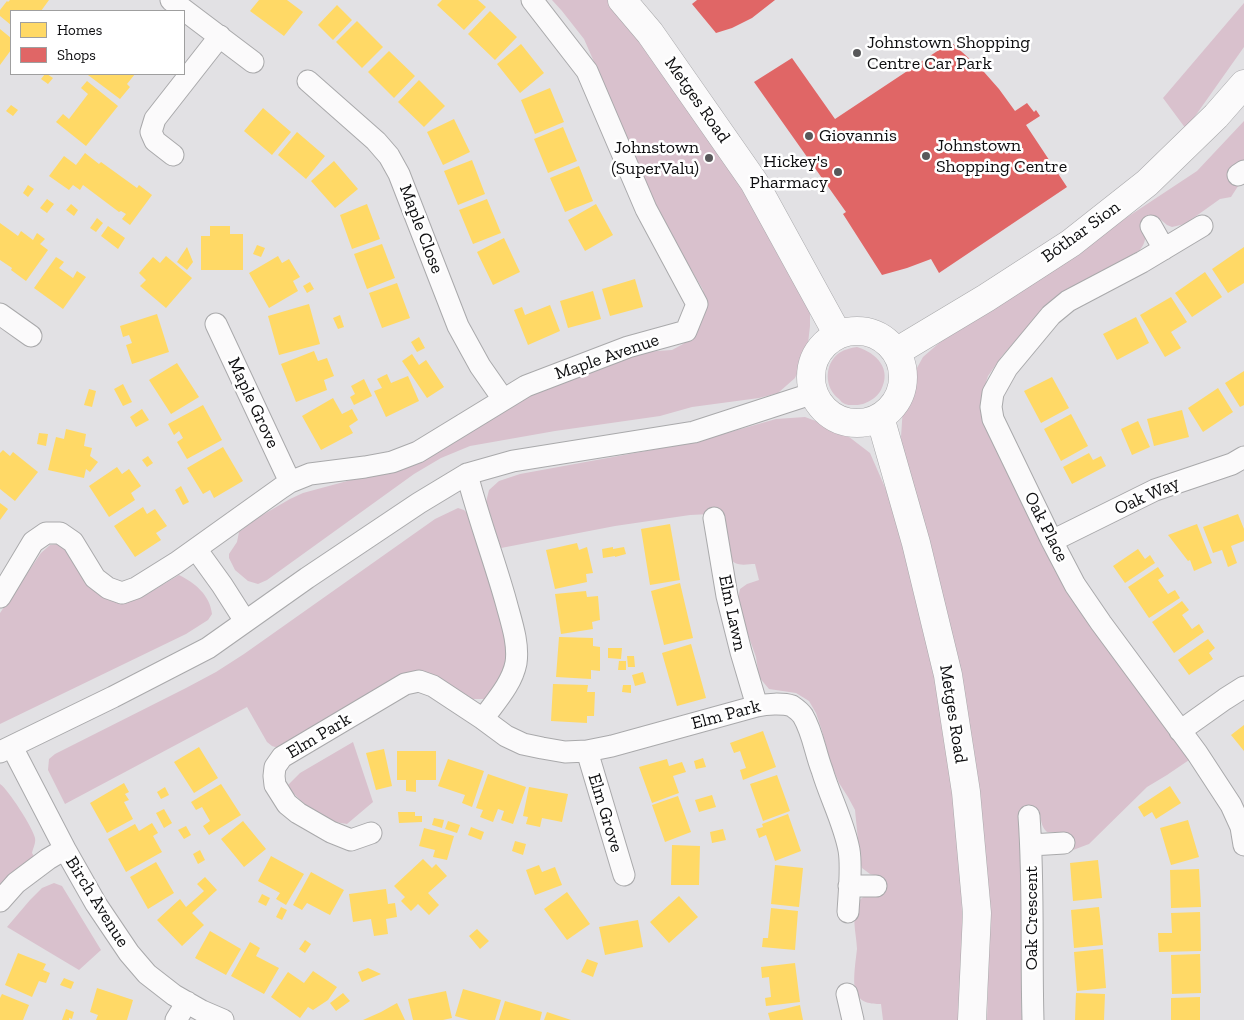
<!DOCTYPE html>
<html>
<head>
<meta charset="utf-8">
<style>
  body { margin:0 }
  #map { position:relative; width:1244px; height:1020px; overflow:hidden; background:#e2e1e4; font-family:"Zilla Slab",serif }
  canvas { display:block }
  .legend { position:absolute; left:10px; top:10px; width:175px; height:65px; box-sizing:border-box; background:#fff; border:1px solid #9f9f9f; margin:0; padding:6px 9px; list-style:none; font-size:15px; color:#0e0e10 }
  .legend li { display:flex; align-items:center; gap:10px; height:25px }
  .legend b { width:25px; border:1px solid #9f9f9f }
</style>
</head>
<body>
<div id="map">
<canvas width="1244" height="1020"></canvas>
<ul class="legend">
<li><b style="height:14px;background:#ffd966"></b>Homes</li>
<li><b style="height:14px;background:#e06666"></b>Shops</li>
</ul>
</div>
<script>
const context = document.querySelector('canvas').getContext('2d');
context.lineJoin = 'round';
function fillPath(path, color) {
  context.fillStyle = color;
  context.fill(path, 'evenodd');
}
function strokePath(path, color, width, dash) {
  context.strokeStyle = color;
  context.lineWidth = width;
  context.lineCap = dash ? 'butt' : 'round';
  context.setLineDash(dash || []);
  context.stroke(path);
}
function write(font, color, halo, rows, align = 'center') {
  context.font = font + ' "Zilla Slab",serif';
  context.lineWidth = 5;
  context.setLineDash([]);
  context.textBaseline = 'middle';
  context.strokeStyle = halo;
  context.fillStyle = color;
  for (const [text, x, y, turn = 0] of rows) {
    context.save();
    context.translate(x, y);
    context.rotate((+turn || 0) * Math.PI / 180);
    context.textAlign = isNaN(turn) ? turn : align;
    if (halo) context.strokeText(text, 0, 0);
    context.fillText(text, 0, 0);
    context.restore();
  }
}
fillPath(new Path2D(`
  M552,0H613L699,113L810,306V326L807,352L795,378L778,393L759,398L692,407L660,416L555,431L470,446L441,458L414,474L267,580L258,584L248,581L235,570L229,558V554L237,542L239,532L259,517L290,499L303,493L362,477L547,388L643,352L672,350L683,344L698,330L704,310L703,290L645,190L613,105L584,39L562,11Z
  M1244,3V47L1186,129L1163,98Z
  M1244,121V160L1233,170L1242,180L1231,197L1220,199L1185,224L1172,227L1167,225L1160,219L1146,226C1146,236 1146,243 1139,251L1055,298L1043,310L1002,356L988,376L982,395V414L1189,760L1167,775L1147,787L1089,844L1073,850L1064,848L1063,832H1047C1041,827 1041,819 1039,810L1025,812L1021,1003L1022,1020H987L988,979V940L904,466L901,437L903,407L912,377L923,357L946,337L1197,171Z
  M857,347C877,353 892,369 881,390C877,397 871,401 863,404C859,405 857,405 852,405C850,405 847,405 845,404C842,403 841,401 839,399C824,388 824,364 839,353C845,349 851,348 857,347Z
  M805,417L840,430L870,453L887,492L909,557L940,689L960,852L964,972L963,1020H883L881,1004C871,1004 860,1003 856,992C852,983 856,959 857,949C857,933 846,900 869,895C873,894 877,895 881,895L882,877L870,874L862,868L860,862L858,840L855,810L848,797L839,783L831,764L822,731L816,713L809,701L796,693L769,689L759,677L756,657L746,629L738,598L740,589L747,584L759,580L755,564C749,564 741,566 735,563C726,559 724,521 723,511L710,514L690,515L615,526L501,548L486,502L489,490L499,481L520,474L695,442L776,419Z
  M458,508L464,510L468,514L489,572L507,647V661L504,673L491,694L485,699H469L437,679L278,748L272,746L267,742L247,707L65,804L48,770L49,759L55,754L186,688L216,672L244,654L435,519Z
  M58,544L65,546L132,600L144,596L179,575C195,583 210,595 212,614L208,620L186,634L0,724V613L41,553L50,545Z
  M353,742L373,802L347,824C343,823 339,823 335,822C320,817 295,799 288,785L300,773Z
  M0,784C8,789 33,828 35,838C36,843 33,848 32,853L35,858L0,886Z
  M54,883L62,886L101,950L79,970L7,927L30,900L42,888Z`), '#d9c1cd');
fillPath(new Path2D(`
  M10,0H49L41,11H11V25L0,16V10L7,1L8,2Z
  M259,0H287L303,12L284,36L250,11Z
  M442,0H478L486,7L464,30L437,5Z
  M337,5L352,20L333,40L318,25Z
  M490,11L517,37L495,60L468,34Z
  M357,21L383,47L362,68L336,42Z
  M0,29L11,38V50L0,65Z
  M521,44L544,73L520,93L497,64Z
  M389,51L415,76L394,98L368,72Z
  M45,74H47L53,78L48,84L41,79Z
  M89,74H135L127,84L130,87L120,99L88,75Z
  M419,80L445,106L424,127L398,102Z
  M87,81L118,106L86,146L56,122L63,114L69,119L88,94L81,88Z
  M550,88L564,122L535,134L521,100Z
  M11,105L18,110L13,116L6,111Z
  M263,108L291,132L272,155L244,131Z
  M454,119L470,152L443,165L427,132Z
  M563,127L577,161L548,173L534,139Z
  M297,132L325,156L306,179L278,155Z
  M85,153L99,164L101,162L137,188L139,185L152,195L130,225L122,219L126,214L121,211L119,212L83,185L80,190L73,185L69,190L49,176L64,156L76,165Z
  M472,160L485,194L458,205L444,171Z
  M334,161L358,189L335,208L311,181Z
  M579,166L593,201L565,212L550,178Z
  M28,185L34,189L28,197L23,193Z
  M47,199L54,204L47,213L40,208Z
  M487,199L501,233L473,244L459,210Z
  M71,204L78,210L74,216L66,210Z
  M367,204L380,239L352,249L340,215Z
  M596,204L613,235L585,251L568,220Z
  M97,218L103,223L96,232L90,228Z
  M0,223L18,236L21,231L33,240L37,233L45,239L40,244L48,250L26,281L11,270L12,268L0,260Z
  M108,226L125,238L118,249L101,236Z
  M210,226H230V234H243V270H201V236H210Z
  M504,238L520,272L493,285L477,252Z
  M382,244L395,278L367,289L354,254Z
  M257,245L265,248L261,257L253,254Z
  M187,247L193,262L187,270L177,262Z
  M1244,247V283L1228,293L1212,269Z
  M166,256L192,278L166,308L140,286L146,280L139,273L153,257L160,263Z
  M278,256L282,263L289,259L295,269L300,277L293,281L298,291L269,308L249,273Z
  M56,257L64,262L59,268L73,278L77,271L86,277L63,309L34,288Z
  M1205,272L1222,297L1192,317L1175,293Z
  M635,279L643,307L610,316L602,289Z
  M310,282L314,289L307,293L303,286Z
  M397,283L410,318L382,328L369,293Z
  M593,291L601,319L568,328L560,301Z
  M1171,297L1187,322L1171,332L1181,348L1165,357L1140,315Z
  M309,304L320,344L279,355L268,316Z
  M550,305L560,331L528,345L514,310L522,307L525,315Z
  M157,314L169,352L132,364L126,345L132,343L129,335L123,337L120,326Z
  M340,315L344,327L338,329L333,318Z
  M1136,317L1149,343L1117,360L1103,334Z
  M419,337L425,348L417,352L411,342Z
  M314,351L318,361L327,358L334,376L324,380L327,390L296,402L281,364Z
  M412,354L419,365L426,360L444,387L427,398L402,361Z
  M177,363L199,397L171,414L149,380Z
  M1244,371V405L1240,407L1225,383Z
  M387,374L391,383L408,376L419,401L386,417L374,391L382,388L377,379Z
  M1052,377L1069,408L1041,423L1024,391Z
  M364,379L372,396L354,405L350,397L355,394L351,386Z
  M123,384L132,402L123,406L114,389Z
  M1218,388L1233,412L1203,432L1188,408Z
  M89,389L96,391L92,407L84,405Z
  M333,398L342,414L352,409L358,420L349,426L353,433L321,450L302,416Z
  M203,405L222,440L187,459L177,442L183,438L179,431L174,435L168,424Z
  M142,409L149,420L136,427L130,417Z
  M1182,410L1189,437L1154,446L1147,419Z
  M1071,414L1088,446L1061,461L1044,429Z
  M1138,421L1150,447L1132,455L1121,429Z
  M66,429L86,434L84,446L92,448L90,456L98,462L90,472L86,469L84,478L48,470L56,437L64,439Z
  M39,433L48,434L46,446L37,444Z
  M223,447L243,481L214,498L210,490L203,494L187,468Z
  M3,450L10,456L13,452L38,472L15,501L0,489V453Z
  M1089,453L1093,460L1101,456L1106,466L1072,484L1063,467Z
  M148,456L153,463L147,467L142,460Z
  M117,467L122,474L129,469L141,486L131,493L135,500L109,517L89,486Z
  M181,486L189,502L183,505L175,490Z
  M0,503L8,509L0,520Z
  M143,507L147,514L155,509L167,526L156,533L161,540L135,557L114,526Z
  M1238,514L1244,529V541L1231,546L1237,563L1228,567L1222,550L1213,553L1203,527Z
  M670,524L680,580L650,585L641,529Z
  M1197,524L1212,563L1194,571L1190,560L1188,561L1168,535Z
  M577,543L579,550L587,547L593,573L586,574L587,582L555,589L546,550Z
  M613,547V549L624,547L626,554L615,557V556L603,558L602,549Z
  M1138,549L1145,559L1150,555L1155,563L1125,583L1113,566Z
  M1158,567L1164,576L1158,580L1168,594L1175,590L1180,598L1149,618L1128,587Z
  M680,583L693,638L664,645L651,591Z
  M586,591L587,597L598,596L600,620L592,622L593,629L561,634L555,594Z
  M1182,601L1189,610L1182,615L1192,629L1199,624L1204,632L1174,653L1152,622Z
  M559,637L593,638V646L600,647V671L591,670V679L556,677Z
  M1208,639L1215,648L1209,653L1213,659L1189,675L1178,660Z
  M691,644L706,698L677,706L662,653Z
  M608,648H622L621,659L608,658Z
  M627,656H634L635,667H628Z
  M619,661H626V670H618Z
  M643,672L646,683L635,686L632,675Z
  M553,684L588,685L587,692H595L594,716H587V723L551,721Z
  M623,685H631V693L622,692Z
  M1244,725V751L1231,735Z
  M763,731L776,767L743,780L740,770L746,768L740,751L734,753L730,743Z
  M199,747L218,778L194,793L174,762Z
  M384,749L392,786L376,790L366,753Z
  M397,751H436V780H416V792L406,791V780H397Z
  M703,758L706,767L696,769L694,761Z
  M448,759L484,771L472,807L462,803L465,795L438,786Z
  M667,759L669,766L682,762L686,772L673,776L679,793L652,803L639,767Z
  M488,774L526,787L513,824L501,820L504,811L498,809L493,822L480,817L483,810L476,808Z
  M777,775L790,811L763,821L750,784Z
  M124,783L129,792L125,794L129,800L124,802L133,819L107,833L90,803Z
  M221,784L241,815L209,835L203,826L210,821L202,807L196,810L191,802Z
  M1170,786L1181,803L1156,819L1152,812L1144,817L1138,807Z
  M165,787L169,795L161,799L157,792Z
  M529,787L568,794L562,822L542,818L540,827L526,824L528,817L523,816Z
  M712,795L716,807L699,812L695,800Z
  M678,796L691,832L665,842L652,805Z
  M164,809L172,823L164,828L156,813Z
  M398,812H415V816H422V822L399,823Z
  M788,814L801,851L775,861L766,835L759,838L756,829L763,827L762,824Z
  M434,818L444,820L442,828L432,825Z
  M1188,820L1199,857L1171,865L1160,828Z
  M243,821L266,849L244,867L221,839Z
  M448,821L460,825L457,833L445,829Z
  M152,823L158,833L153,836L162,852L126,872L108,839L135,824L139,831Z
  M186,826L191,835L184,839L178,830Z
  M471,827L484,832L481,840L468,835Z
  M424,828L454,836L447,860L433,857L435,850L419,846Z
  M723,829L726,840L712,843L710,832Z
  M515,841L526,844L523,855L512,851Z
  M672,845L700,846L699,885H671Z
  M200,850L205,860L198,864L193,854Z
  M271,856L304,874L286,905L276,899L280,893L258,881Z
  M423,859L432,868L436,864L447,876L428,893L439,905L429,915L418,904L411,911L401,901L405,897L394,886Z
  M1098,860L1102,898L1073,901L1070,863Z
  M156,862L174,893L148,909L130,877Z
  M539,865L542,872L555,867L562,885L535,895L526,870Z
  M775,865L803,868L799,907L771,904Z
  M1199,869L1201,907L1171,908L1170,870Z
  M311,872L344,890L330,915L307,903L302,910L293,905Z
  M205,877L217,890L192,913L204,925L182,946L157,920L180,899L186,907L204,891L197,884Z
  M386,889L388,904L395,903L397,917L386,919L388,934L374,936L371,919L353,922L349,894Z
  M567,892L590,924L567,940L544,909Z
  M262,894L270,898L266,906L258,902Z
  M679,896L698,917L669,943L650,922Z
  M281,907L287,910L282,920L276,917Z
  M1099,907L1103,945L1074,948L1071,910Z
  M771,908L798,911L795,950L762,947L763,938H768Z
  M1200,912L1201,951L1159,952L1158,933H1172L1171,913Z
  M638,920L643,947L605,955L599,927Z
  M477,929L489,941L480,949L469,936Z
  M210,931L241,949L226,975L195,958Z
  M305,940L311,944L305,953L299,949Z
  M250,942L260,948L256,956L279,968L264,994L231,976Z
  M1103,949L1106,988L1077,991L1074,952Z
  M18,953L46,964L43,970L50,973L46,983L39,981L32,997L5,985Z
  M1200,954L1201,993L1172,994L1171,955Z
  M587,959L598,963L593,977L581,972Z
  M795,963L800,1002L766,1006L765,998L771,997L769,977L762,978L761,967Z
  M368,968L381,974L362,982L358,972Z
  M313,971L337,987L328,1000L313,1010L308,1007L300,1018L271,997L288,972L304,983Z
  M64,978L74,982L71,989L60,985Z
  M97,988L133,1000L127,1020H96L98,1015L90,1012Z
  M463,989L501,1000L495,1020H469L455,1016Z
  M446,991L452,1018L443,1020H413L408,999Z
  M343,993L350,1001L336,1011L330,1003Z
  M1076,993L1105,994L1104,1020H1075Z
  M2,994L29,1005L23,1020H0V998Z
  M1200,997V1020H1171V998Z
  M505,1001L542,1012L540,1020H499Z
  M397,1003L405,1020H363L381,1012Z
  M800,1005L803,1020H770L768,1013Z
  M66,1009L74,1012L72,1019L69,1018V1020H62Z
  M547,1012L571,1020H544Z`), '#ffd966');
fillPath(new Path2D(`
  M697,0H775L752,18L732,28L716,33L692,4Z
  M951,42L984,72L999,89L1015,111L1027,103L1034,112L1036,110L1040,116L1026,125L1067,187L939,273L931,259L907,268L882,275L843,214L846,212L754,82L792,58L835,119Z`), '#e06666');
const street = new Path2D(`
  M171,0L253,62
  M308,81L376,141L389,156L399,174L458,326L480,366L503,399
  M173,155L155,141L151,132L155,119L220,36
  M1238,175L1244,171
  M1151,226L1164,249
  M1202,226L1142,262L1068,301L1051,315L1007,368L993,393L991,407L993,419L1052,541L1075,585L1101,623L1197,753L1231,805L1241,827L1244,845
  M0,314L31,336
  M216,324L290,482
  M467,474C478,517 494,559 506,602C511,621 519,643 516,663C512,684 495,702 483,719
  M714,518L727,596L741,652L757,706
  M1052,541L1155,490L1232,464L1244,457
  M196,549L222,585L245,621
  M0,597L33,542L46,533H60L73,542L95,578L108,588L122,593L136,588L176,563L281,488L290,482L310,474L365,467L392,462L418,452L526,386L628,347L686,331L697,304L646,209L587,71L532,0
  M1180,731L1225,699L1244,687
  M12,747L66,851L96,904L129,953L147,974L174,995L202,1011L223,1020
  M587,751L624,875
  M0,752L113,697L208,648L307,578L419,503L467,474L513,461L694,432L814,393
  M1029,816C1034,884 1031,952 1033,1020
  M371,833L351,840L331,832L298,813L287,804L275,785L274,776L275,767L282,757L405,684L419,681L433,686L483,719L506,736L523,744L542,748L565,752L587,751L612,746L757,706C766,704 783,703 792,706C795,708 801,713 803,716C813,733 815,752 822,770C830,797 844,823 849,850C852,867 849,894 848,912
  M1031,845L1064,843
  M849,886H876
  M0,901L16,883L48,859L65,849
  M847,994L853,1020
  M176,1020L187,1002`);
const secondary = new Path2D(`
  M622,0L650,33L754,182L838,335
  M811 377a46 46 0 1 1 92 0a46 46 0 1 1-92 0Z
  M896,352L986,298L1071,243L1147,183L1216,116L1244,84
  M880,417L916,543L948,675L966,792L977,913L972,1020`);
strokePath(street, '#a9a9ab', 23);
strokePath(secondary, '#a9a9ab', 29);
strokePath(street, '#fbfafb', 21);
strokePath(secondary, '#fbfafb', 28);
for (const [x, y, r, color] of [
  [857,53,5,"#58585a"],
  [809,136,5,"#58585a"],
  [926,156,5,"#58585a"],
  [709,158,5,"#58585a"],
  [838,172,5,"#58585a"]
]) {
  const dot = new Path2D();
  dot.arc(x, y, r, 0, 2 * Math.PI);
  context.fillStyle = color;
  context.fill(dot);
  strokePath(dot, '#fff', 2);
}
write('18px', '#0e0e10', '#fff', [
  ["Johnstown Shopping",867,43],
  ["Centre Car Park",867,64],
  ["Giovannis",819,136],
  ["Johnstown",936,146],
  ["Shopping Centre",936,167],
  ["Johnstown",699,148,"right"],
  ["(SuperValu)",699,169,"right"],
  ["Hickey's",828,162,"right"],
  ["Pharmacy",828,183,"right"]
], 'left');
write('18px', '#0e0e10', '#fff', [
  ["Metges Road",697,100,55],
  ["Maple Close",421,229,69],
  ["Bóthar Sion",1081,232,-36],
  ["Maple Avenue",607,357,-19],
  ["Maple Grove",253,403,65],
  ["Oak Way",1147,496,-24],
  ["Oak Place",1046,527,63],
  ["Elm Lawn",732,613,78],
  ["Metges Road",953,714,81],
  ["Elm Park",726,715,-15],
  ["Elm Park",319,736,-31],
  ["Elm Grove",605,813,73],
  ["Birch Avenue",97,902,58],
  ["Oak Crescent",1032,918,-90]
]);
</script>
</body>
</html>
